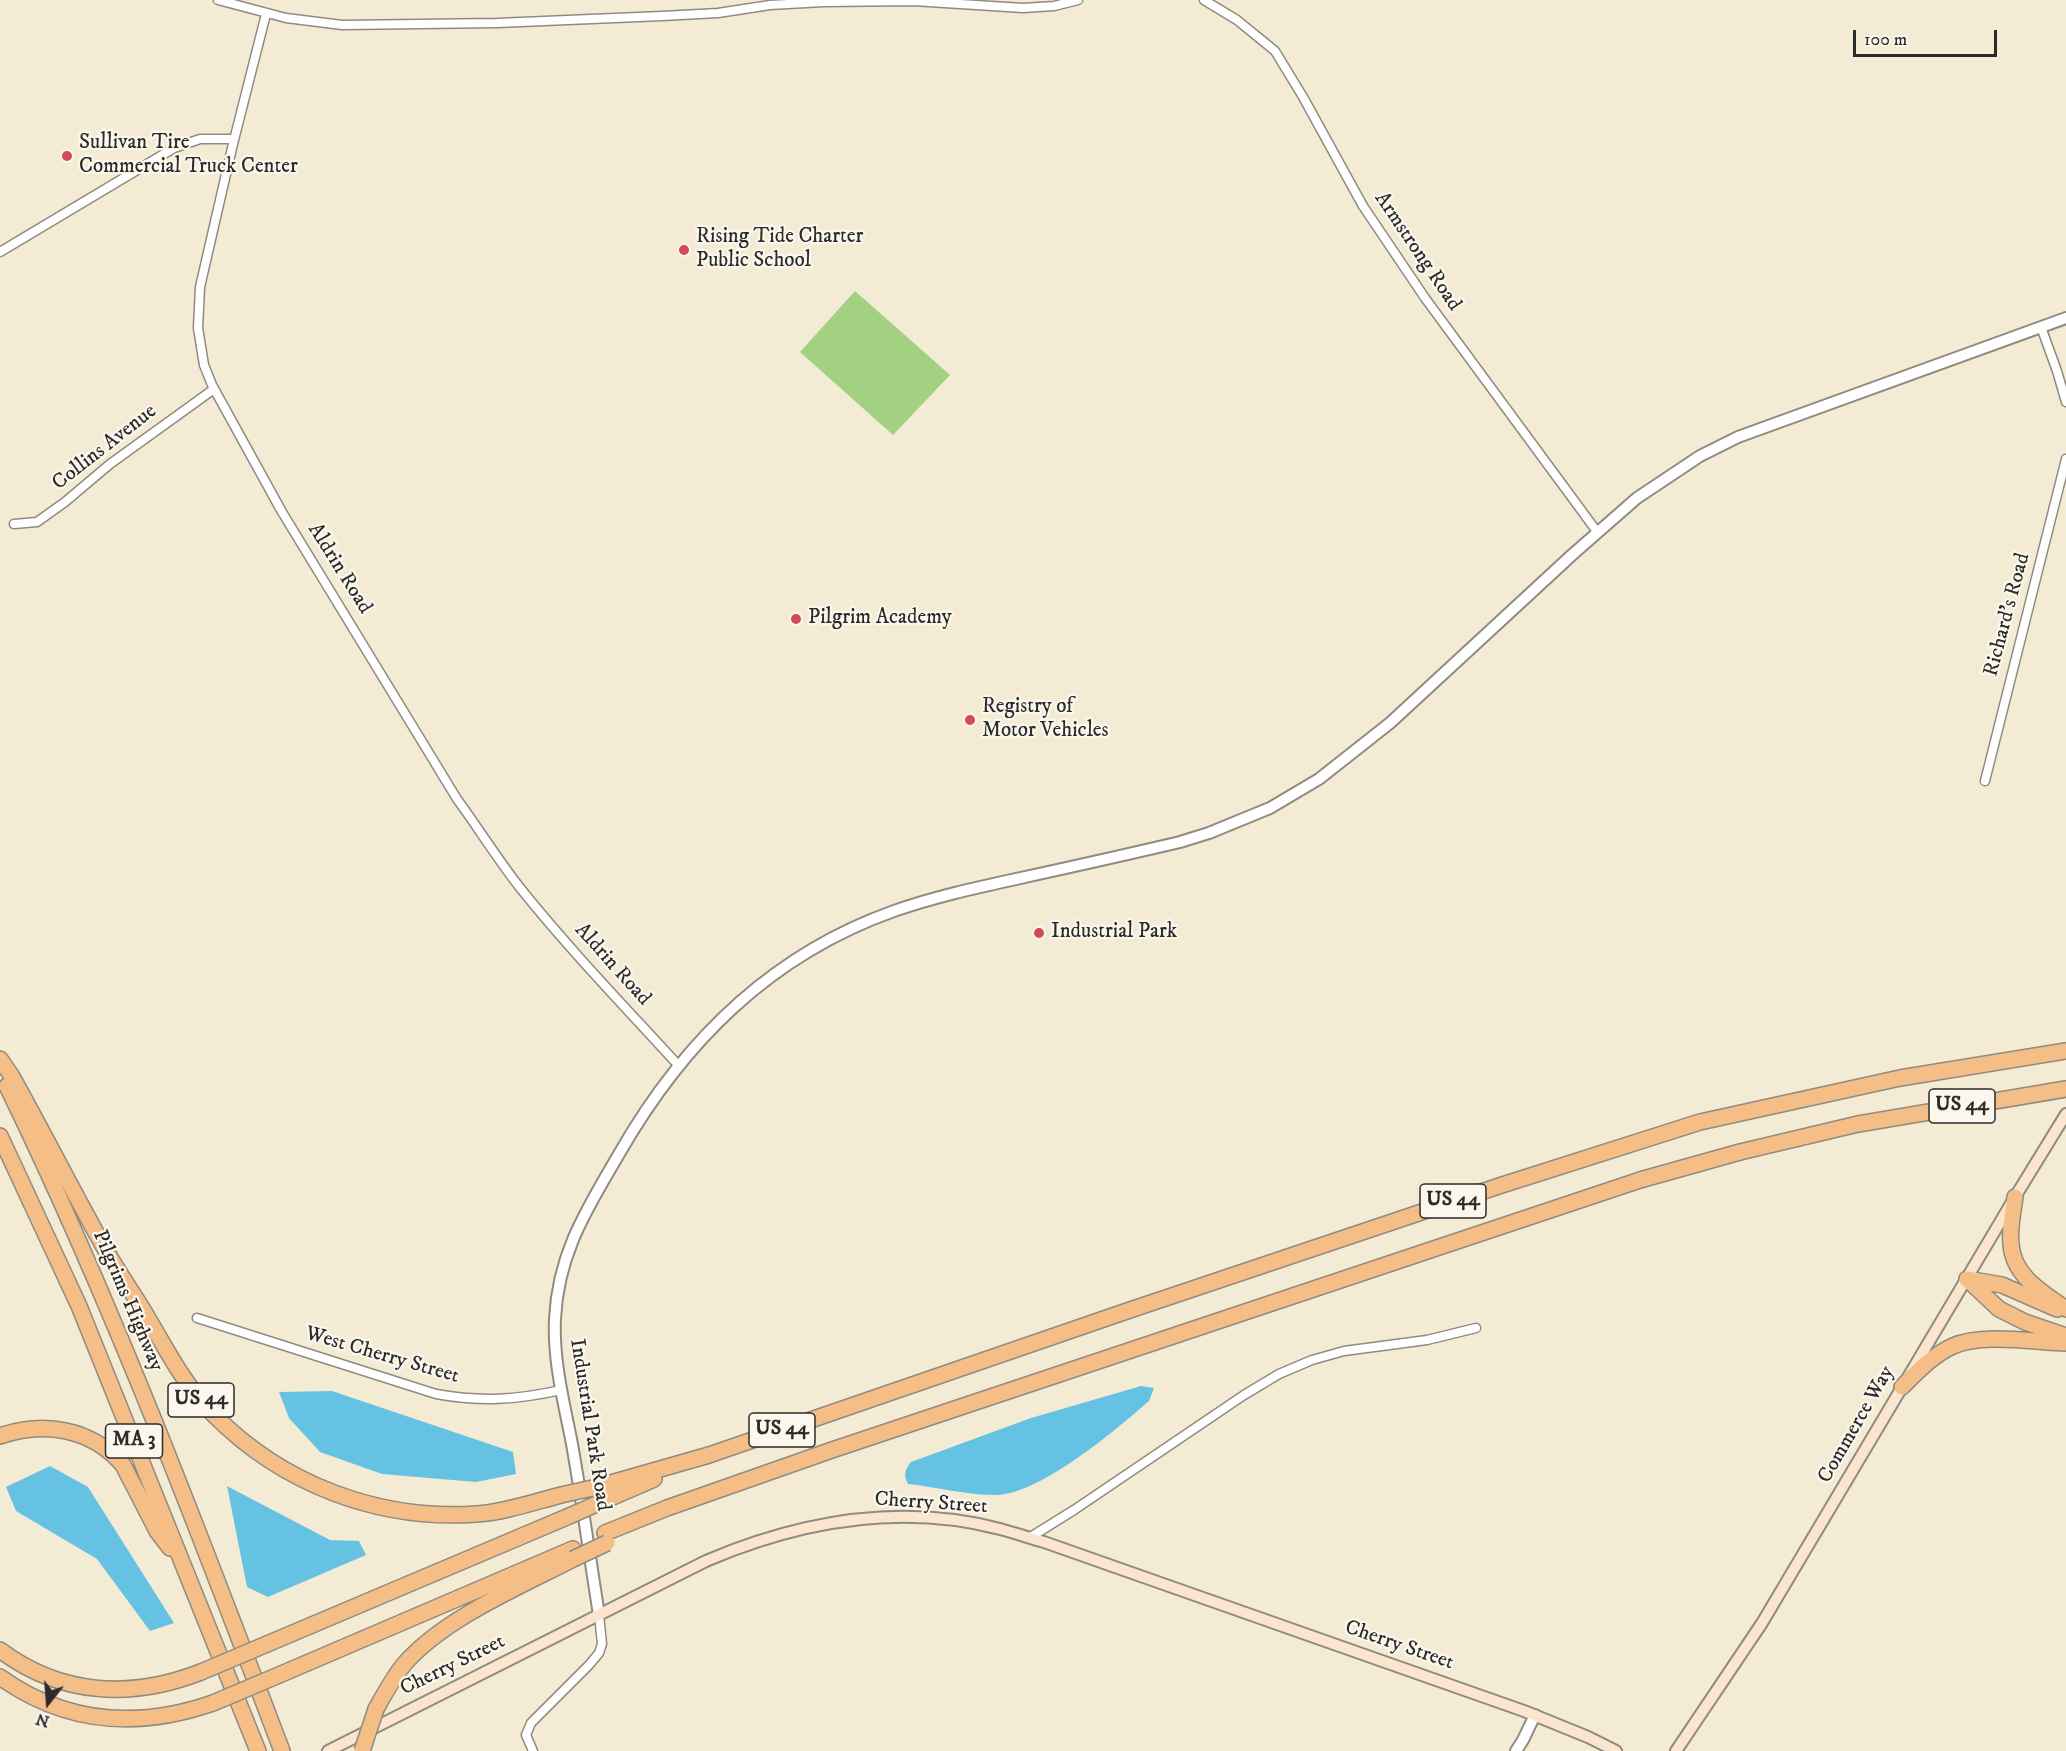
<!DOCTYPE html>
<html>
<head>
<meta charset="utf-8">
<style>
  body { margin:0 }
  #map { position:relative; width:2066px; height:1751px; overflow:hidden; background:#f3ebd4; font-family:"IM FELL DW Pica",serif }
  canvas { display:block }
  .north { position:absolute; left:18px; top:1673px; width:60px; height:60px; -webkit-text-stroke:4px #fbf7ec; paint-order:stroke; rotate:197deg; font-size:16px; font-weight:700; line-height:24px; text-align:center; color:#2b2b2b }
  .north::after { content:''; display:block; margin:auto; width:21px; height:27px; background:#2b2b2b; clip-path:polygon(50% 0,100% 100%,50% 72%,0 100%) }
  .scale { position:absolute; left:1853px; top:30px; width:144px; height:27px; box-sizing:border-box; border:3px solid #2b2b2b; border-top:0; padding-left:8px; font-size:18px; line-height:21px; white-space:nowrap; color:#2b2b2b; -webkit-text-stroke:4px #fbf7ec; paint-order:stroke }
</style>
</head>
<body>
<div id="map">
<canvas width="2066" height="1751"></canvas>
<div class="north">N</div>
<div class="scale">100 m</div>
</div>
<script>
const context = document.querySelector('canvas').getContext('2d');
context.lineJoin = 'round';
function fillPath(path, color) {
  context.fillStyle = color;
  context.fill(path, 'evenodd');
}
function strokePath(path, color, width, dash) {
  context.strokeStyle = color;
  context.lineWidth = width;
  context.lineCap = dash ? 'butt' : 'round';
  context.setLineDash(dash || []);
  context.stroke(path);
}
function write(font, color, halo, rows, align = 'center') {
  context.font = font + ' "IM FELL DW Pica",serif';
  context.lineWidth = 4.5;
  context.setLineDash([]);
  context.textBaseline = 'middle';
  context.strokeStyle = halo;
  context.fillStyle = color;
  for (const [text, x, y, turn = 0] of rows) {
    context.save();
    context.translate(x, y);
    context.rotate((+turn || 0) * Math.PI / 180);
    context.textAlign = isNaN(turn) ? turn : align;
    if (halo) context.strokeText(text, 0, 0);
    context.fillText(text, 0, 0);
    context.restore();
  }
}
fillPath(new Path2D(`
  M855,291L950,375L893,435L800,352Z`), '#a2d281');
fillPath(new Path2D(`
  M1141,1386L1154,1388L1149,1401C1116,1430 1038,1496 995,1495C968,1495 935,1487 908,1484C903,1475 905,1470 911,1462L1031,1418Z
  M332,1391L513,1452L516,1474L476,1482L382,1474L320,1452L289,1418L279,1392Z
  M50,1466L88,1487L174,1623L150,1631L97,1559L16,1511L6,1487Z
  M227,1486L330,1540L359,1541L366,1555L268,1597L247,1587Z`), '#66c2e3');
const minor = new Path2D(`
  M218,0L286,18L342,25L497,23L662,16L718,13L770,5L824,2L913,1L1023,8L1054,6L1078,0
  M1204,0L1237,20L1275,51L1303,97L1363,206L1425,298L1598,533
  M266,14L232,148L200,287L198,328L204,365L212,385L282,512L457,799C479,829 498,860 521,889C570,950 625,1007 678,1065
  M0,252L174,148L200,139H234
  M2041,327L2057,371L2066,402
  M14,524L37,522L65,502L110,464L214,389
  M1985,781L2066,459
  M197,1318L436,1394C481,1402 516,1400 561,1390
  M1029,1538L1074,1510L1244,1395L1279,1374L1312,1360L1344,1351L1427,1340L1476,1328
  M533,1751L526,1735L531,1723L589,1665L599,1653L602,1644L599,1615`);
const tertiary = new Path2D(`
  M599,1615C590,1558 582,1501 572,1444C564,1403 553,1361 555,1319C558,1253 587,1209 619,1154C683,1042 770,955 894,911C934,897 975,888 1016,879C1071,867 1125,855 1180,842L1209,833L1270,808L1319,779L1390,723L1573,554L1637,498L1700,456L1738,437L2066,318
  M1516,1751L1523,1740L1535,1715`);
const secondary = new Path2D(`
  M328,1751L706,1561C800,1521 900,1503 1000,1529C1015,1533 1030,1538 1044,1542L1524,1711L1588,1737L1616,1751
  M1676,1751L1762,1623L2015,1197L2066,1114`);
const motorway = new Path2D(`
  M0,1059L11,1075C43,1132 72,1190 104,1247C115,1267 128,1286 140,1305C163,1342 182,1383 213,1414C282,1484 378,1521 477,1514C505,1512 534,1502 561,1495
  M7,1086C112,1302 197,1527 282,1751
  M0,1136L79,1306L258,1751
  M2015,1197C2013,1212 2009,1229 2011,1244C2013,1276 2042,1292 2066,1309
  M1967,1279L1999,1309L2025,1322L2066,1336
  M1967,1279L2002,1285L2057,1309
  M1902,1387C1917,1372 1933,1355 1953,1346C1983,1333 2033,1342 2066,1343
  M0,1436C44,1421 91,1428 123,1465L157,1531L170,1548
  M597,1487L709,1455L1127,1311L1502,1185L1700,1122L1900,1078L2066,1051
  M601,1502L654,1479
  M605,1533L667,1508L832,1450L1640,1180L1740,1152L1858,1124L2066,1089
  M267,1644L567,1517
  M0,1650C61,1696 132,1699 201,1672
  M279,1675L573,1549
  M0,1677C66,1724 138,1729 213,1703
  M376,1709C385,1693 394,1676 406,1662C447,1617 519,1587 573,1559`);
strokePath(minor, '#8f8b80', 11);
strokePath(tertiary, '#8f8b80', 14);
strokePath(secondary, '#8f8b80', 14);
strokePath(motorway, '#8f8b80', 18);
strokePath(minor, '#fff', 8);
strokePath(tertiary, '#fff', 10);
strokePath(secondary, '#fbe5cf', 10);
strokePath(motorway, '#f6be87', 15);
const motorwayBridge = new Path2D(`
  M561,1495L597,1487
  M567,1517L601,1502
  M573,1559L607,1543
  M201,1672L267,1644
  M213,1703L279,1675
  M362,1751L376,1709`);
strokePath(motorwayBridge, '#8f8b80', 18, []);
strokePath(motorwayBridge, '#f6be87', 15);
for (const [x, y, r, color] of [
  [67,156,6,"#d1495b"],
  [684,250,6,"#d1495b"],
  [796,619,6,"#d1495b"],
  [970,720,6,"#d1495b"],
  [1039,933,6,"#d1495b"]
]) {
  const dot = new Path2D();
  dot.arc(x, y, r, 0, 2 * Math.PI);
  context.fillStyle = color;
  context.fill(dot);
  strokePath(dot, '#fbf7ec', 2);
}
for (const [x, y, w] of [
  [1962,1106,66],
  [1453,1201,66],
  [201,1400,66],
  [782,1430,66],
  [134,1441,57]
]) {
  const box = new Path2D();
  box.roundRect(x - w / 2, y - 17, w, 34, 4.5);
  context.fillStyle = '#fbf7ec';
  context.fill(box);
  strokePath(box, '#2b2b2b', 1.5);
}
write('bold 20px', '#2b2b2b', null, [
  ["US 44",1962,1106],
  ["US 44",1453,1201],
  ["US 44",201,1400],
  ["US 44",782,1430],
  ["MA 3",134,1441]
]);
write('21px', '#2b2b2b', '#fbf7ec', [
  ["Sullivan Tire",79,144],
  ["Commercial Truck Center",79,168],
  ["Rising Tide Charter",696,238],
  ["Public School",696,262],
  ["Pilgrim Academy",808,619],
  ["Registry of",982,708],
  ["Motor Vehicles",982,732],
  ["Industrial Park",1051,933]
], 'left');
write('21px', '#2b2b2b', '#fbf7ec', [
  ["Armstrong Road",1417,252,56],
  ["Collins Avenue",105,448,-38],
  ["Aldrin Road",339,569,58],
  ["Richard's Road",2008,615,-75],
  ["Aldrin Road",612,965,48],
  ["Pilgrims Highway",127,1301,67],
  ["West Cherry Street",382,1356,16],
  ["Industrial Park Road",589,1425,81],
  ["Commerce Way",1857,1425,-60],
  ["Cherry Street",931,1504,4],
  ["Cherry Street",1399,1646,19],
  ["Cherry Street",453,1666,-26]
]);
</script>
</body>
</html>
